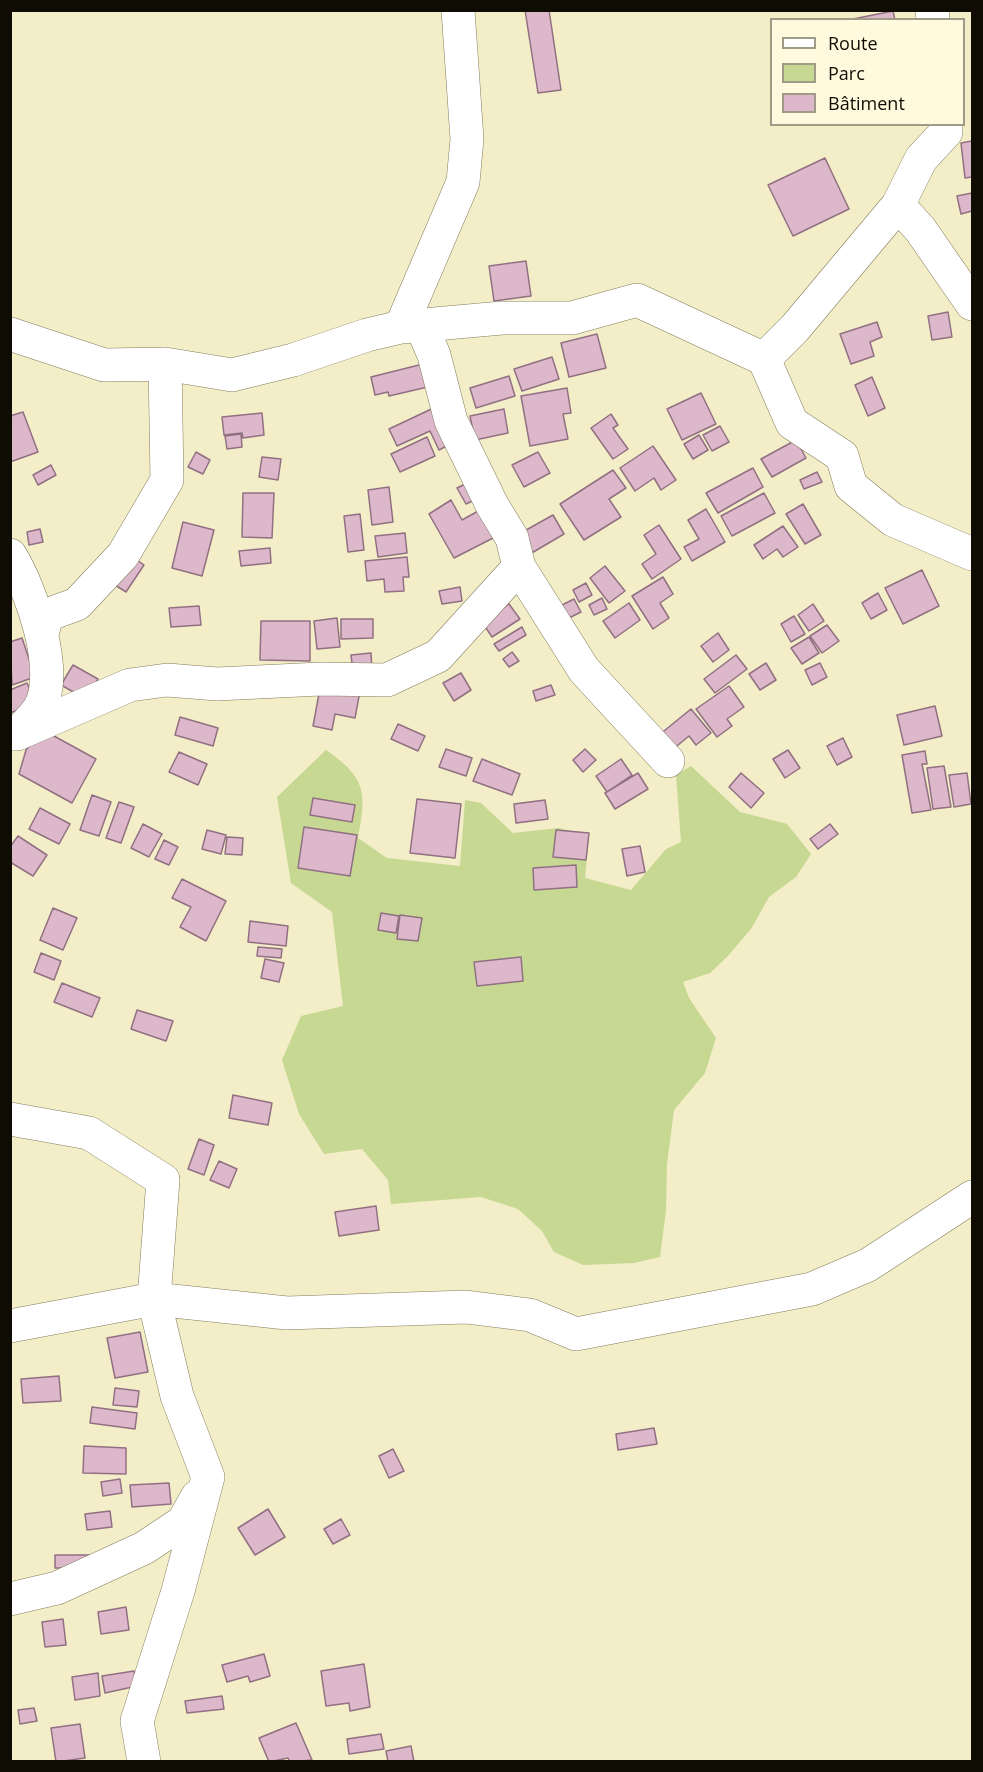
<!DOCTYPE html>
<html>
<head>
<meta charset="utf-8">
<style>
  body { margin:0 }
  #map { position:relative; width:983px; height:1772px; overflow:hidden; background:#f3edc8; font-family:"Open Sans",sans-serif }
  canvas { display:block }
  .frame { position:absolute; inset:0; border:12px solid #0f0d03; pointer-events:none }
  .legend { position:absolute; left:770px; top:18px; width:195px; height:108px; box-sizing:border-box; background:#fffadd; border:2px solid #9f9b86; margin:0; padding:8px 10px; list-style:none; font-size:18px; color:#0f0d03 }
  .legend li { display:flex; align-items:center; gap:12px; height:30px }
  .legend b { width:30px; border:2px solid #9f9b86 }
</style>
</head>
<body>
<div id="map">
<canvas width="983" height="1772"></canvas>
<div class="frame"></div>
<ul class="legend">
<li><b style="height:8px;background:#fff"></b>Route</li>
<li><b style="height:16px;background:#c6d892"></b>Parc</li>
<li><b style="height:16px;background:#dcb8ca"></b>Bâtiment</li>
</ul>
</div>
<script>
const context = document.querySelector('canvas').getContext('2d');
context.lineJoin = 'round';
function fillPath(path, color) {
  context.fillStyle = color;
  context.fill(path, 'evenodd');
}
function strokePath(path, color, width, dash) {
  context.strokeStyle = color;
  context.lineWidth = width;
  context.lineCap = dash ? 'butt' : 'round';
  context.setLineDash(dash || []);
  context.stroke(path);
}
fillPath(new Path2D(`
  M326,750C366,778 367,792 358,838L387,858L460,866L465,800L481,803L513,833L559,828L589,835L585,878L631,890L666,849L681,842L676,775L691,766L740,812L787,824L811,854L796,877L769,897L751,929L727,957L710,973L683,982L689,998L716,1038L705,1073L674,1110L667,1164L666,1210L660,1257L634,1263L583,1265L554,1252L542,1231L518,1209L481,1197L391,1204L388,1180L362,1149L324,1154L299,1114L282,1060L301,1016L343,1006L332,912L291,883L277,797Z`), '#c6d892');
const building = new Path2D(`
  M525,10H549L561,90L538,93Z
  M893,11L895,20H853V19Z
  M972,141V177L965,178L961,143Z
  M825,158L849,209L793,236L768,185Z
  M972,193V211L961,214L957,196Z
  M526,261L531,296L494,301L489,266Z
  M948,312L952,337L932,340L928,316Z
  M877,322L882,337L870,342L874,356L851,364L840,334Z
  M597,334L606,368L569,377L561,343Z
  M552,357L559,379L522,391L514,369Z
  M427,363L432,386L389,396L388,392L375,395L371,377Z
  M509,376L515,396L476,408L470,388Z
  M872,377L885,408L868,416L855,385Z
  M567,388L571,413L563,414L568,439L530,446L521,396Z
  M701,393L716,424L682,440L667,409Z
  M442,404L458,440L439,450L430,431L397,446L389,429Z
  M504,409L508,433L475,440L470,416Z
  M23,412L38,452L10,462V416Z
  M262,413L264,435L243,438L242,433L224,435L222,417Z
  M611,414L618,425L613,428L628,449L613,459L591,428Z
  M720,426L729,442L712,451L703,435Z
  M241,434L242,447L227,449L225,436Z
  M699,435L708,450L693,459L684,444Z
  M427,437L435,456L400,472L391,454Z
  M796,440L806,458L772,477L761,459Z
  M653,446L676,480L661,490L654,478L635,491L620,468Z
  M196,452L210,460L203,474L188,467Z
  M538,452L550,473L524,487L512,465Z
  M262,457L281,459L278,480L259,477Z
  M51,465L56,475L38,485L33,475Z
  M753,468L763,487L718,513L706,493Z
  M613,470L626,488L609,499L621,517L584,540L560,504Z
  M817,472L822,482L804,489L800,480Z
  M474,480L483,496L466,504L457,488Z
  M389,487L393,522L372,525L368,490Z
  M243,493H274L272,538L242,537Z
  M764,493L775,513L732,536L721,516Z
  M451,500L462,520L480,510L495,537L454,558L429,514Z
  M803,504L821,535L805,544L786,514Z
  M706,509L725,542L692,561L684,547L699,539L688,520Z
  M360,514L364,550L348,552L344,516Z
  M553,515L564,534L530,554L519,534Z
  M183,522L214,530L202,576L172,568Z
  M659,525L681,559L652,579L642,564L656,554L644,535Z
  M783,526L798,547L783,557L777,549L763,559L754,545Z
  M40,529L43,542L29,545L27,532Z
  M405,533L407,553L378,557L375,536Z
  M270,548L271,563L241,566L239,551Z
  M130,555L144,565L126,592L112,583Z
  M407,557L409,577H403L404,591L385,592L384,579L367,581L365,561Z
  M605,566L625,591L609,603L590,578Z
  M922,570L939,606L903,624L885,588Z
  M663,577L673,594L660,603L669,618L653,629L632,596Z
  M586,583L592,595L579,602L573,590Z
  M460,587L462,601L442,604L439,591Z
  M878,593L887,610L871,619L862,603Z
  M602,598L607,609L594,615L589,605Z
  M574,599L581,612L569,618L562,605Z
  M629,603L640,620L615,638L603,621Z
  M509,604L520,619L492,637L482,622Z
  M813,604L824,621L809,631L798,615Z
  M199,606L201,625L171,627L169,608Z
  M794,616L805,634L791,642L781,624Z
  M337,618L340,647L317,649L314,621Z
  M341,619H373V638L341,639Z
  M261,621H310V661L260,660Z
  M827,625L839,641L822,653L810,636Z
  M522,627L526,635L499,651L494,644Z
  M718,633L729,650L713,662L701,646Z
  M809,637L819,653L802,664L791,648Z
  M22,638L35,677L12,685L10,642Z
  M512,652L519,661L509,667L503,659Z
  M371,653L372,670L353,672L351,655Z
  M736,655L747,669L715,693L704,679Z
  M766,663L776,680L760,690L749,674Z
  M820,663L827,677L812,685L805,670Z
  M73,665L98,679L86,699L61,685Z
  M461,673L471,690L454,701L443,683Z
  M27,683L36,703L10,713V690Z
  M321,683L360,691L355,718L335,714L332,730L313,726Z
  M551,685L555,695L536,701L533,691Z
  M729,686L744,707L727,719L732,726L717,737L696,709Z
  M935,706L942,736L904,745L897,715Z
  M691,709L711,733L696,745L689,736L672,750L659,735Z
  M180,717L218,728L213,746L175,735Z
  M398,724L425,736L418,751L391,739Z
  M43,730L96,759L72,803L19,774L26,750Z
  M843,738L852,757L837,765L827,746Z
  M446,749L472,758L466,776L439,767Z
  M585,749L596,760L583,772L573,760Z
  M788,750L800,768L785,778L773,759Z
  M925,751L927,764H922L931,810L912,813L902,755Z
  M179,752L207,764L198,785L169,772Z
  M482,759L520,774L512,795L473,781Z
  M621,759L632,775L607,792L596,776Z
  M944,766L951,807L933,809L927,768Z
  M638,773L648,789L615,809L605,793Z
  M741,773L764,793L751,808L729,787Z
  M967,773L971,804L954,807L949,775Z
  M92,795L111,802L99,836L80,830Z
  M313,798L355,805L352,822L310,815Z
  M417,799L461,804L455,858L410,853Z
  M545,800L548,819L516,823L514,804Z
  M119,802L134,807L121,843L106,838Z
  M40,808L70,824L59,844L29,829Z
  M143,824L162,834L149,857L131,848Z
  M830,824L838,834L818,849L810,839Z
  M304,827L357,835L350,876L298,868Z
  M207,830L226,835L221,854L202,849Z
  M556,830L589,833L586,860L553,857Z
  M18,836L47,855L33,876L10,862V847Z
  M227,837L243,838L242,855L225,854Z
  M164,840L178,847L169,865L155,859Z
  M640,846L645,872L627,876L622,849Z
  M576,865L577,887L534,890L533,868Z
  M182,879L226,901L206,941L180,927L191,907L172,898Z
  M53,908L77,918L63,950L40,940Z
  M381,913L399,916L396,933L378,930Z
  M400,915L422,918L418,941L397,939Z
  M250,921L288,926L286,946L248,942Z
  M258,947L282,949L281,958L257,956Z
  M41,953L61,961L54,980L34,972Z
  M521,957L523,981L477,986L474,962Z
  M265,959L284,963L279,982L261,978Z
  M62,983L100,998L92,1017L54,1002Z
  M137,1010L173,1021L166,1041L131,1029Z
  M233,1095L272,1103L268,1125L229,1118Z
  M199,1139L214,1145L204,1175L188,1169Z
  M219,1161L237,1169L229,1188L210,1180Z
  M376,1206L379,1230L339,1236L335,1212Z
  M140,1332L148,1372L115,1378L107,1338Z
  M59,1376L61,1401L23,1403L21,1379Z
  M115,1388L139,1391L137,1407L113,1405Z
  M92,1407L137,1413L135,1429L90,1423Z
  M654,1428L657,1444L618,1450L616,1434Z
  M84,1446L126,1448V1474L83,1473Z
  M393,1449L404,1471L389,1478L379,1456Z
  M120,1479L122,1493L103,1496L101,1482Z
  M169,1483L171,1504L132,1507L130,1485Z
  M268,1509L285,1537L255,1555L238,1528Z
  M110,1511L112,1527L87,1530L85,1514Z
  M341,1519L350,1535L333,1544L324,1529Z
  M55,1555H90L91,1568H55Z
  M126,1607L129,1630L101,1634L98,1612Z
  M63,1619L66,1645L45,1647L42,1622Z
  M264,1654L270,1676L250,1682L248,1676L227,1682L222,1665Z
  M364,1664L370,1707L350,1711L349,1703L326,1706L321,1671Z
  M134,1671L137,1686L105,1693L102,1676Z
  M98,1673L100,1696L75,1700L72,1677Z
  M222,1696L224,1709L187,1713L185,1701Z
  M34,1708L37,1721L20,1724L18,1710Z
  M296,1723L312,1760L290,1762L288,1758L269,1762L259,1738Z
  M80,1724L85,1758L56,1762L51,1728Z
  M381,1734L384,1749L349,1754L347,1739Z
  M411,1746L414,1762H388L386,1751Z`);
fillPath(building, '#dcb8ca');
strokePath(building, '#917082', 1.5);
const minor = new Path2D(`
  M932,10L933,20
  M898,205L920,229L972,304
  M401,327L463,182L467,139L458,10
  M10,334L104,365L165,364L232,375L293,360L367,335L401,327L502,318H572L637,300L764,359L792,423L842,456L851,486L893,520L972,554
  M764,359L795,328L898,205L921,159L946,132V124
  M10,555C31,588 61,673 39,709C33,718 24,726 17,734
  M519,567L584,670L668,761
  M42,634L47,615L77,604L123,555L167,480L165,364
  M17,734L130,685L167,680L217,684L320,679L387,680L438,656L519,567L512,538L492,505L451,421L434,355L421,325
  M10,1119L89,1133L163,1180L154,1299L177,1396L208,1477L178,1591L137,1721L144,1762
  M10,1326L154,1299L287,1313L466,1307L530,1315L576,1334L812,1289L868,1265L972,1197
  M10,1599L57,1588L144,1548L183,1522L197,1497`);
strokePath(minor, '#837d5c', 34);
strokePath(minor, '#fff', 33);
</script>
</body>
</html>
